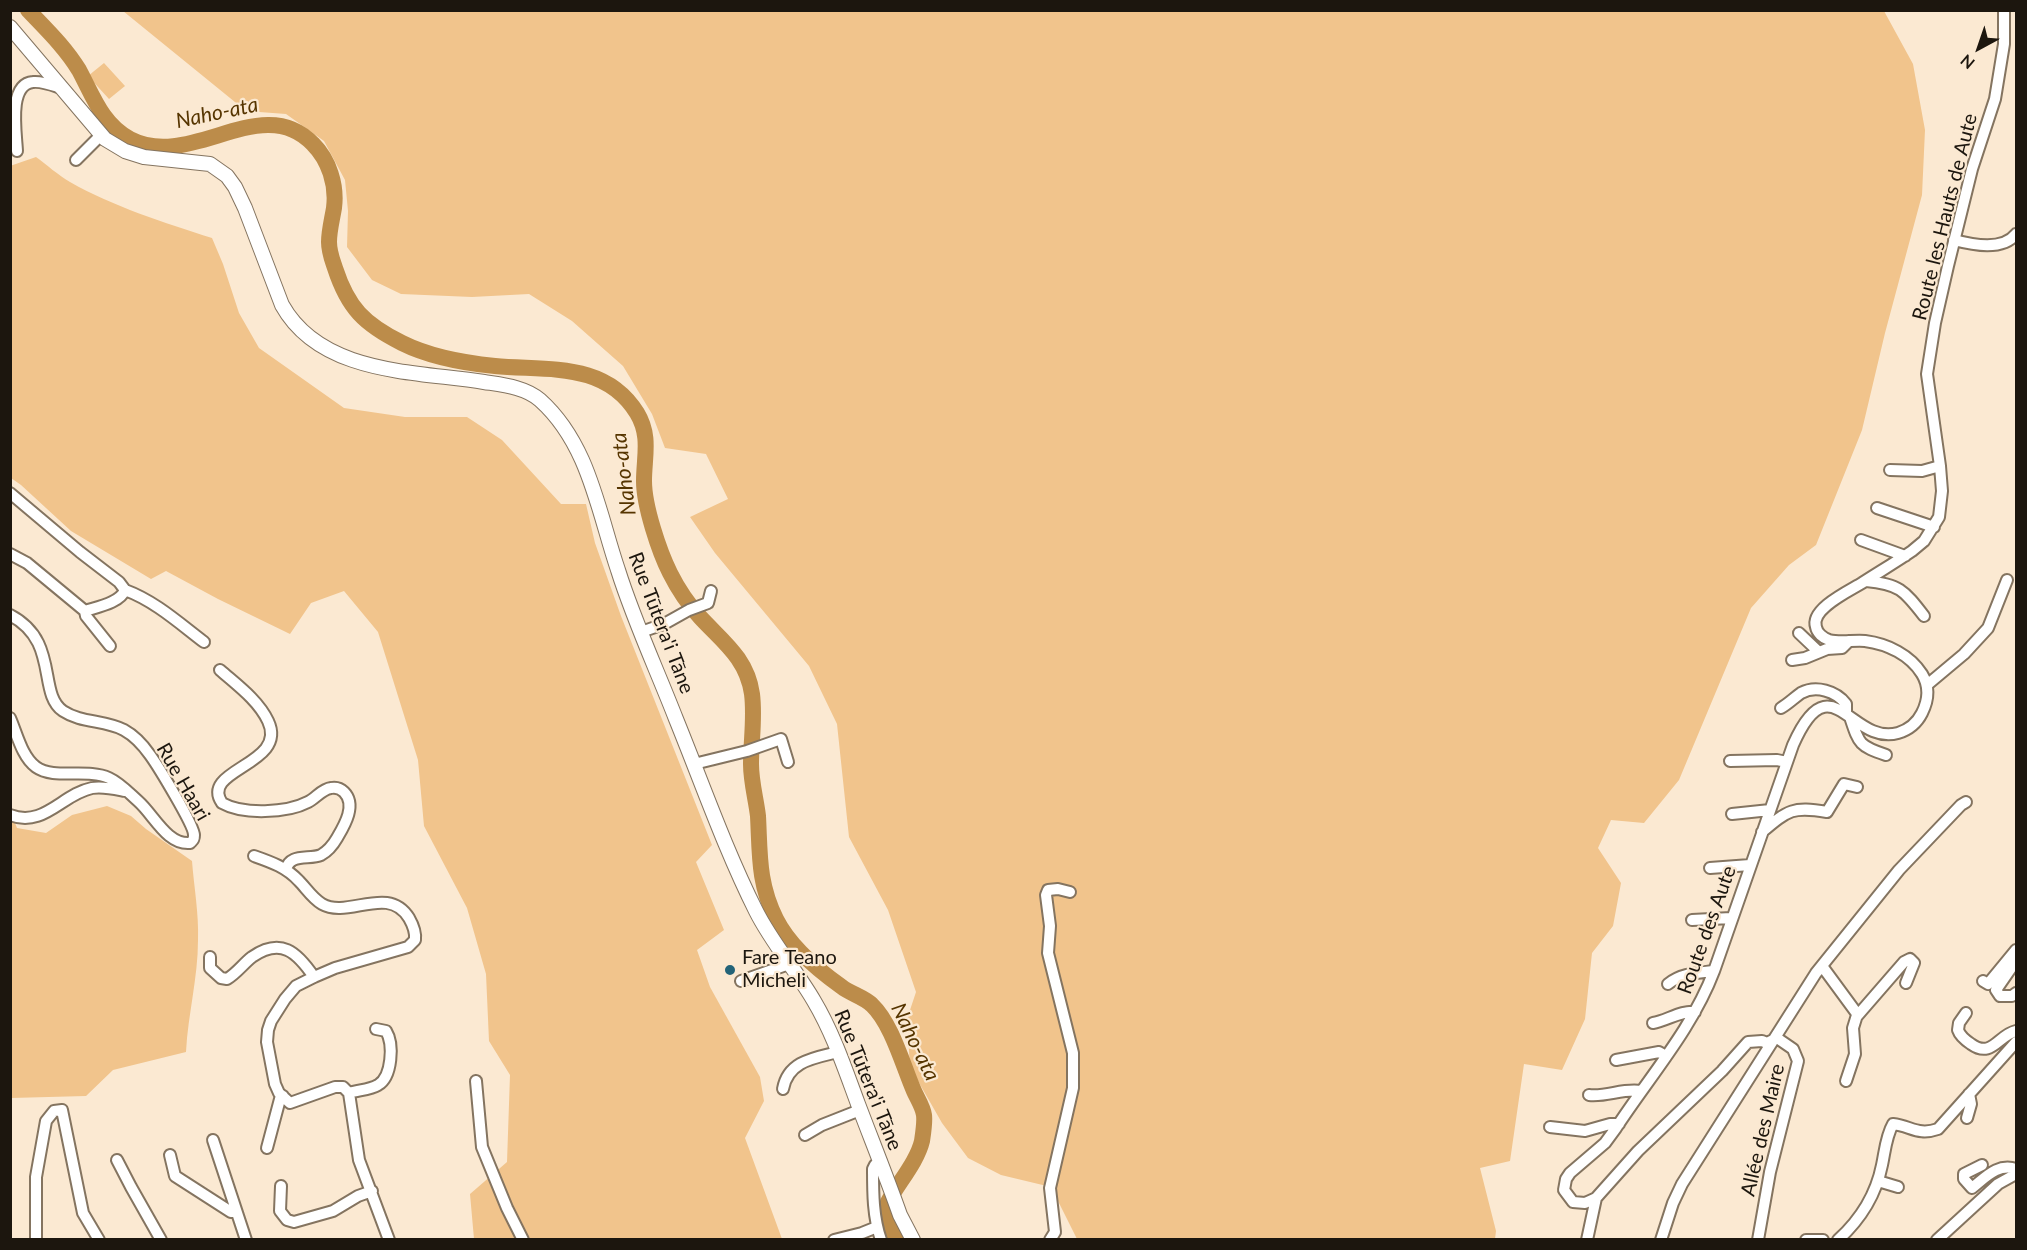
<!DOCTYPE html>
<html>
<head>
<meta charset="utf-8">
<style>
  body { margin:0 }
  #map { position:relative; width:2027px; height:1250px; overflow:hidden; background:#fbe9d2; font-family:Lato,sans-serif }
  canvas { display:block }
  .frame { position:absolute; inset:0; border:12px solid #1c160e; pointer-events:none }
  .north { position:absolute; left:1949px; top:18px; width:60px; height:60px; -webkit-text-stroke:4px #fbe9d2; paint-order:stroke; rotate:220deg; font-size:16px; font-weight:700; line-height:24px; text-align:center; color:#1c160e }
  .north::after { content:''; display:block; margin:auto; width:21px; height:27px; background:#1c160e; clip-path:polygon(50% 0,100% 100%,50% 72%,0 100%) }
</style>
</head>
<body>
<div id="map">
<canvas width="2027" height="1250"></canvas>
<div class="frame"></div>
<div class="north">N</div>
</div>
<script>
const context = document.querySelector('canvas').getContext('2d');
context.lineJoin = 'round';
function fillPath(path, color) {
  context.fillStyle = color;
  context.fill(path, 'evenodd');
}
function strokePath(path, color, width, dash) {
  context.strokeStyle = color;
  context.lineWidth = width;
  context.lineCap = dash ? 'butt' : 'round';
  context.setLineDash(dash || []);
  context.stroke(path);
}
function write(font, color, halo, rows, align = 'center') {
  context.font = font + ' Lato,sans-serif';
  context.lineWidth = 4.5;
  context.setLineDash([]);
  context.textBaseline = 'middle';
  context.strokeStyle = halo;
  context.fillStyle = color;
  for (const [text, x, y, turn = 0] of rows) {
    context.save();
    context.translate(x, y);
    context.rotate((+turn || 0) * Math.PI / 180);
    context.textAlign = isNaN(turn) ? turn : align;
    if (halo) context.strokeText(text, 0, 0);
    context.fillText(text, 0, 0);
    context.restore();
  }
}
fillPath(new Path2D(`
  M123,11H1884L1913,64L1925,130L1922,195L1885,333L1862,430L1816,545L1789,565L1751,608L1679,780L1644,823L1611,820L1598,848L1621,883L1613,926L1592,953L1585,1019L1562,1070L1524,1064L1510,1161L1480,1168L1496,1231L1495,1239H1077L1051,1187L1001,1175L968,1158L942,1123L910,1067L907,1019L916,992L888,910L849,837L837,724L809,666L715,553L690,517L728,499L706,454L665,448L652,414L623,366L572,321L529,294L472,297L401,294L372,280L347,247L348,211L345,180L324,141L286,114L246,111Z
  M104,63L125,86L109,99L88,76Z
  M36,157C47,165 58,175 70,182C112,206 165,223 212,238L223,264L239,313L259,348L344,408L405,417H467L502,440L561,504H586L595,543L621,616L712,845L696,862L724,930L697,950L710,987L760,1077L764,1101L745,1138L782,1239H474L470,1194L507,1162L510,1075L489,1041L486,974L467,908L424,826L418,760L378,632L344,591L311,603L290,634L218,599L166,571L151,579L71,531L21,485L11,478L10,166Z
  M107,806L131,816L146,829L192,861C194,887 199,914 198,940C198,978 188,1014 186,1052L113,1070L86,1096L11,1098L10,810L17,828L46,833L72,815Z`), '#f1c48c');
strokePath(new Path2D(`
  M28,10C46,29 65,47 79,70C93,96 102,124 130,139C191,171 262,90 313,144C329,160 337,185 334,208C332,220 329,231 329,242C329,252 332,259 335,268C348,308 364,324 402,343C430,357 464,363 495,366C547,371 605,361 637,413C651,436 644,457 644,481C644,506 659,551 670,573C678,589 688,604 700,617C722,641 747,658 752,694C755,718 751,741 751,764C751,782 756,799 758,816C760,854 758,883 776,919C789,945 818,970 842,987C851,994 864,997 872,1005C892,1024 903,1066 914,1091C917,1098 923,1107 924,1115C925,1122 923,1134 922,1141C917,1162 898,1183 888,1202C885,1217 890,1226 897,1240`), '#bc8c4a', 16);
const minor = new Path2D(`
  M17,151C16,132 8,84 33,82C42,81 52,85 61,88
  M76,160L101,135
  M1954,240C1973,245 2003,251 2016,234
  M1890,470L1922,471L1940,466
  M10,493L80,552L119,582L125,590C120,603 97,607 85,611L27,563L10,554
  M1877,508L1934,527
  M1861,540L1905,556
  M1866,581C1899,584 1904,590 1924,616
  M125,590C155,601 179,623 204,642
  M85,611L86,616L110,646
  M10,615C60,641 37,693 63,711C81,723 105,720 124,730C135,736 143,745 150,755C158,766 194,825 194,835C194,840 193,840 190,843C167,845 154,815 138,801C129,793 120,783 109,778C87,768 54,780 36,767C22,757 17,734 10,718
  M641,632L664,624L689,610L708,603L711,591
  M1799,633L1819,652
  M1792,660L1805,658L1827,649L1842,648L1849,641
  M220,670C237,685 258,700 268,721C289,765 199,769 222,803C243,815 287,813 308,802C316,798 322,789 331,788C336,787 340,788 344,792C357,805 344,826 337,838C333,845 328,851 321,855C309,860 289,853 286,870
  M1927,685L1964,654L1988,628L2007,580
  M1781,708C1788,704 1794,698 1801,693C1816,685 1836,691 1846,704V713
  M1850,717C1859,744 1859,746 1886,755
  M1730,761L1777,760L1787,762
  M694,764L747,751L781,739L788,762
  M1732,814L1770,810
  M10,815C44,828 62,794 92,788C103,786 115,789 125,791
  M1762,832C1788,810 1793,806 1827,812L1844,784L1857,787
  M254,856C271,862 286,867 299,881C306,888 312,898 322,904C348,919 388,884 409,918C413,925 416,932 415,940L408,947L335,968L314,977L296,986L285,999L271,1021L268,1030L267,1042L275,1084L279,1093L290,1103L335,1087H343L349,1093
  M1710,868L1750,865
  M1692,920L1731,918
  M210,957V968L221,978L227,979C237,973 243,964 252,957C281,937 297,952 314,977
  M2016,961L1996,990L2000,996H2012L2016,993
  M1822,966L1858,1015L1904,962L1910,959L1914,963L1906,983
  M741,981L789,964
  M1983,981L1988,984L2016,950
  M1668,984C1681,973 1698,973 1714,971
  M1966,1013L1959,1023L1958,1030C1960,1036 1965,1040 1971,1044C1992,1059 1998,1035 2016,1031
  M1653,1023C1666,1021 1682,1010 1695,1012
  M1777,1038L1767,1043L1762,1041L1748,1042L1722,1071L1638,1151L1596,1198L1585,1203L1573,1202L1564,1190L1566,1179L1570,1173L1605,1143L1616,1128C1650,1076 1692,1029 1714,971L1793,745C1831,659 1851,746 1898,733C1908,730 1917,723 1922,713C1928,701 1930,687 1922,674C1910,655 1888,644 1865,641C1853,640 1840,643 1829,640C1823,638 1817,633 1816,627C1810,609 1849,591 1862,583C1879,572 1896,562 1912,551L1924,541L1939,517L1942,491L1940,466L1927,374L1935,323L1948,266L1972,169L1995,99L2004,44V10
  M1616,1060L1659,1052L1666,1056
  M476,1081L482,1147L507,1208L523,1240
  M1846,1081L1855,1054L1853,1028L1857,1015
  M783,1089C788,1061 814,1058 838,1052
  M349,1093L359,1160L389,1240
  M349,1093C358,1090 370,1090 378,1085C392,1077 394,1044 386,1031L376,1029
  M1589,1095C1607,1097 1623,1088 1641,1091
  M1967,1118L1971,1104L1969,1094
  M1550,1127L1585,1131L1610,1124H1619
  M805,1135L822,1125L860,1110
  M213,1140L246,1240
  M267,1148L280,1099L283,1096
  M170,1155L175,1176L231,1212H236
  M117,1160L131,1187L161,1240
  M1982,1165L1964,1174V1179L1972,1188C1986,1177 1998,1163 2016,1169
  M1878,1181L1898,1187
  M281,1186L280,1211L287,1220L294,1222L333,1211L358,1196L372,1191
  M36,1240V1177L46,1121L54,1111L62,1110L83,1213L99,1240
  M834,1240L862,1233L877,1227
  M881,1240C873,1217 873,1193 873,1169L875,1165L881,1162
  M1050,1240L1055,1232L1050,1188L1073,1088V1053L1048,953L1050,926L1046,895L1048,890L1058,889L1070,892
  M1587,1240L1596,1198
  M1661,1240L1673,1203L1682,1184L1816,973L1899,870L1961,805L1966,802
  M1758,1240L1770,1172L1798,1061L1793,1049L1777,1038
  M1806,1240H1823
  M1838,1240C1861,1219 1876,1195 1882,1165C1885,1151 1886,1136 1893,1124C1911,1126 1918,1136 1938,1129L2016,1042
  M1937,1240L1998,1184L2016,1174`);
const tertiary = new Path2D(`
  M10,27L105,139L125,151L144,157L210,164L227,176L235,187L245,208L282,305C321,375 416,371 484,382C503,385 525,387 540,400C589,444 598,511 618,570C634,621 657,670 676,719C702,783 725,849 756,911C772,943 796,970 814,1001C833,1033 845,1069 858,1104C872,1141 887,1178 900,1215L913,1240`);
strokePath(minor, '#847460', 14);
strokePath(tertiary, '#847460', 16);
strokePath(minor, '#fff', 10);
strokePath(tertiary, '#fff', 14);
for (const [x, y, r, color] of [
  [730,970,6,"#236378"]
]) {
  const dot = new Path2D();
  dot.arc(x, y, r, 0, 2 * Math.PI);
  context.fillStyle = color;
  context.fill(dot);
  strokePath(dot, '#fbe9d2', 2);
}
write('20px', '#1c160e', '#fbe9d2', [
  ["Route les Hauts de Aute",1945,217,-76],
  ["Rue Tūtera'i Tāne",661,623,69],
  ["Rue Haari",183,782,60],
  ["Route des Aute",1707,930,-70],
  ["Rue Tūtera'i Tāne",868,1080,68],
  ["Allée des Maire",1763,1130,-77]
]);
write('20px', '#1c160e', '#fbe9d2', [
  ["Fare Teano",742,958],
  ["Micheli",742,981]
], 'left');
write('italic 21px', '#563500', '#fbe9d2', [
  ["Naho-ata",217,113,-12],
  ["Naho-ata",624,474,-97],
  ["Naho-ata",915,1042,64]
]);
</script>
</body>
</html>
